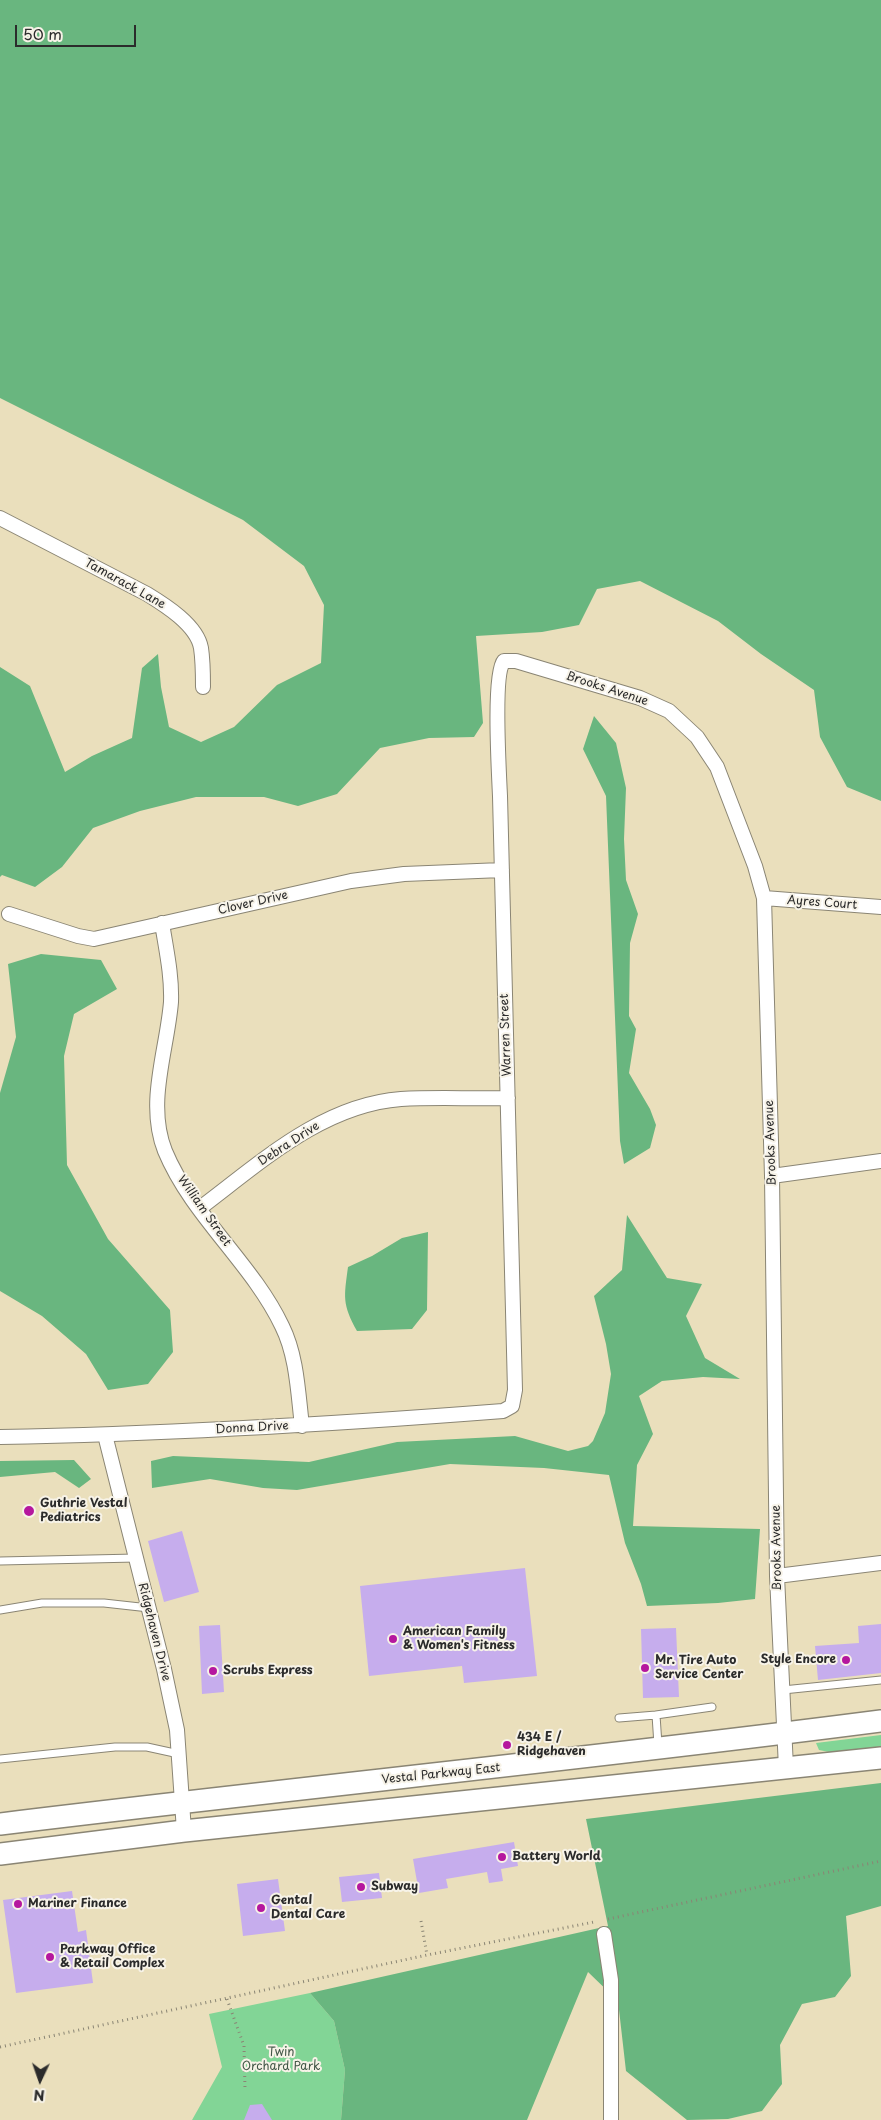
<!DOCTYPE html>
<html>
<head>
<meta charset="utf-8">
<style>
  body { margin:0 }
  #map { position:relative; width:881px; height:2120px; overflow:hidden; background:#eadfbc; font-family:"Playpen Sans",sans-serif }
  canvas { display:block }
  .north { position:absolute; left:15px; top:2055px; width:50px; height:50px; -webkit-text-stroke:4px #f7f3e8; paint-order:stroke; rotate:183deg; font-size:14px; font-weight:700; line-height:20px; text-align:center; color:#2b2b2b }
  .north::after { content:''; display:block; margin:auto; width:18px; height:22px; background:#2b2b2b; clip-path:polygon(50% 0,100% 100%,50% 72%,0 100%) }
  .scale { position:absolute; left:15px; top:25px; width:121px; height:22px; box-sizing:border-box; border:2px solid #2b2b2b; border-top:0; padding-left:6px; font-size:15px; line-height:18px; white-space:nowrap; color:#2b2b2b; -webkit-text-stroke:4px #f7f3e8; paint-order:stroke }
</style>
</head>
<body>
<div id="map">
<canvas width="881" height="2120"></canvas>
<div class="north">N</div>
<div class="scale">50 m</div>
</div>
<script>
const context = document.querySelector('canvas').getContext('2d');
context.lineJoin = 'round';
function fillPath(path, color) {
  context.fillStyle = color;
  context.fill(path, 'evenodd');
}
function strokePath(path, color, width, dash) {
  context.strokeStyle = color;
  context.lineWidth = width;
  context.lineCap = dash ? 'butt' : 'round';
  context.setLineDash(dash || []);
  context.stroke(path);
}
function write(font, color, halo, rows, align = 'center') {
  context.font = font + ' "Playpen Sans",sans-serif';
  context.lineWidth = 4;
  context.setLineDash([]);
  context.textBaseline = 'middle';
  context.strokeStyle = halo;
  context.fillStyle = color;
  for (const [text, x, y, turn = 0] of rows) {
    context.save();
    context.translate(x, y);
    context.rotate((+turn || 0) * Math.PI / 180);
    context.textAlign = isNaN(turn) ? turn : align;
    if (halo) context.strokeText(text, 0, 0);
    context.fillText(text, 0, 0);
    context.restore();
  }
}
fillPath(new Path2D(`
  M881,1735V1748L834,1753L819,1750L816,1743Z
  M310,1993L334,2021L345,2070L341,2120H192L222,2067L209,2014Z`), '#82d596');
fillPath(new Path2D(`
  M0,0H881V801L847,787L820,737L814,690L761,654L718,621L640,581L597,589L579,625L542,632L476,636L483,723L474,737L429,738L380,748L337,794L298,806L264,797H196L140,811L93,828L62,867L35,887L2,875L0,877V667L30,686L65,772L92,756L132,738L142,668L158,654L161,687L169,727L201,742L234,727L277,685L321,663L324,605L304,566L243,520L0,398Z
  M594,716L616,743L626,788L624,839L626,880L638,914L630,943L629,1016L636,1029L629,1073L650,1109L656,1125L650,1148L624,1164L620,1141L606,796L583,749Z
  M41,954L101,960L117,989L74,1014L64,1056L67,1165L108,1239L170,1310L173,1352L148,1384L108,1390L86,1354L42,1316L0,1291V1093L16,1037L8,964Z
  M627,1215L667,1278L702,1284L686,1316L705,1358L740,1379L703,1377L662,1381L639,1396L653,1434L637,1465L633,1526L760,1529L755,1599L718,1603L647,1606L641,1584L625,1543L609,1475L544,1468L450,1464L297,1490L263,1488L210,1479L152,1488L151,1461L173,1456L309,1462L397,1442L515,1436L568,1451L588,1446L593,1441L605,1413L611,1374L606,1344L594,1296L622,1270Z
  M428,1232L427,1310L412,1329L357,1331C342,1304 344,1297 348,1267L372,1256L402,1238Z
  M74,1460L91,1479L79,1488L55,1472L0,1477V1461Z
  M881,1783V1906L846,1916L851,1976L835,1997L802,2004L780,2045L782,2084L762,2111L728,2119L687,2120L626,2071L618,2001L588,1972L527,2120H341L345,2070L334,2021L310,1993L608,1926L586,1819Z`), '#69b67f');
fillPath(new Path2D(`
  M182,1531L199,1592L164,1602L148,1541Z
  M525,1568L537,1676L464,1683L462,1666L369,1676L360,1586Z
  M881,1624V1673L818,1680L815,1646L859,1643L858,1626Z
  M220,1625L224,1692L202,1694L199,1626Z
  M676,1628L679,1697L643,1698L641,1629Z
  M514,1842L518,1866L501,1869L503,1881L489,1883L487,1872L446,1879L448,1888L419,1893L413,1859Z
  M379,1873L382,1898L342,1902L339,1877Z
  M278,1879L285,1931L243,1936L237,1884Z
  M72,1891L78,1932L86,1930L93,1983L16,1993L3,1900Z
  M262,2104L272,2120H244L250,2105Z`), '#c6aded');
const service = new Path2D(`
  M0,1561L136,1558
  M0,1610L42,1603H104L149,1608
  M783,1690L881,1680
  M619,1718L656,1715
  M658,1745L656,1715L712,1707
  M0,1759L115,1747H147L179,1754`);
const minor = new Path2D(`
  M0,518L147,594C165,605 197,625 201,648C203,661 203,674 203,687
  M764,898L881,907
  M9,914L78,936L94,939L351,881L404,874L502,870
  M162,923C166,949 172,975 171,1002C167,1051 146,1103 165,1151C192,1216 252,1263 282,1326C297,1356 298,1393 302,1426
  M772,1176L881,1161
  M200,1208C260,1163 322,1105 401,1099C436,1097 472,1099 508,1098
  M105,1435L164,1669L177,1730L184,1831
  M0,1437C168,1434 335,1424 503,1411L512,1406L515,1390C510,1192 505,994 500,796C499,774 493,673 504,661H516L640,698L669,711L697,737L717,767L755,866L764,898L772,1176L777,1576L786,1768
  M777,1576L881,1563
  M604,1934L611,1980V2120`);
const primary = new Path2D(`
  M0,1824C294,1788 588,1759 881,1721
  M0,1854L184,1831L881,1758`);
strokePath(service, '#8a8574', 9);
strokePath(minor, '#8a8574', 16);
strokePath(primary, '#8a8574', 24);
strokePath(new Path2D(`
  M608,1919L881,1861
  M421,1921L427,1955
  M227,1999L244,2046L245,2089
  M0,2047L427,1955L594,1922`), '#8a8574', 3, [1, 4]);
strokePath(service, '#fff', 7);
strokePath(minor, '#fff', 14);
strokePath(primary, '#fff', 21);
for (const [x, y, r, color] of [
  [29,1511,6,"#b5179e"],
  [393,1639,5,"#b5179e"],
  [846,1660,5,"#b5179e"],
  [645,1668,5,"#b5179e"],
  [213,1671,5,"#b5179e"],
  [507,1745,5,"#b5179e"],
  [502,1857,5,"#b5179e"],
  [361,1887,5,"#b5179e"],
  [18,1904,5,"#b5179e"],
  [261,1908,5,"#b5179e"],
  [50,1957,5,"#b5179e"]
]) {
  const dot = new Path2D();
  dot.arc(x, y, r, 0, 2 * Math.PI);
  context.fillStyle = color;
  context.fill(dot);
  strokePath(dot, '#f7f3e8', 2);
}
write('12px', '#2b2b2b', '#f7f3e8', [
  ["Tamarack Lane",125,584,29],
  ["Brooks Avenue",607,689,18],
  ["Clover Drive",253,903,-13],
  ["Ayres Court",822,903,4],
  ["Warren Street",506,1035,-92],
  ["Brooks Avenue",771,1143,-92],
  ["Debra Drive",289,1144,-33],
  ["William Street",204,1211,55],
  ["Donna Drive",252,1428,-3],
  ["Brooks Avenue",777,1548,-91],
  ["Ridgehaven Drive",154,1632,76],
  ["Vestal Parkway East",441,1774,-6]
]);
write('bold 12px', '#2b2b2b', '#f7f3e8', [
  ["Guthrie Vestal",40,1504],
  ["Pediatrics",40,1518],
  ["American Family",403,1632],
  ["& Women's Fitness",403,1646],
  ["Style Encore",836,1660,"right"],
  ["Mr. Tire Auto",655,1661],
  ["Service Center",655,1675],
  ["Scrubs Express",223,1671],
  ["434 E /",517,1738],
  ["Ridgehaven",517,1752],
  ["Battery World",512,1857],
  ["Subway",371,1887],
  ["Gental",271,1901],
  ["Dental Care",271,1915],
  ["Mariner Finance",28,1904],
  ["Parkway Office",60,1950],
  ["& Retail Complex",60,1964]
], 'left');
write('12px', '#415646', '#f7f3e8', [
  ["Twin",281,2053],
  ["Orchard Park",281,2067]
]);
</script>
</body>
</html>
